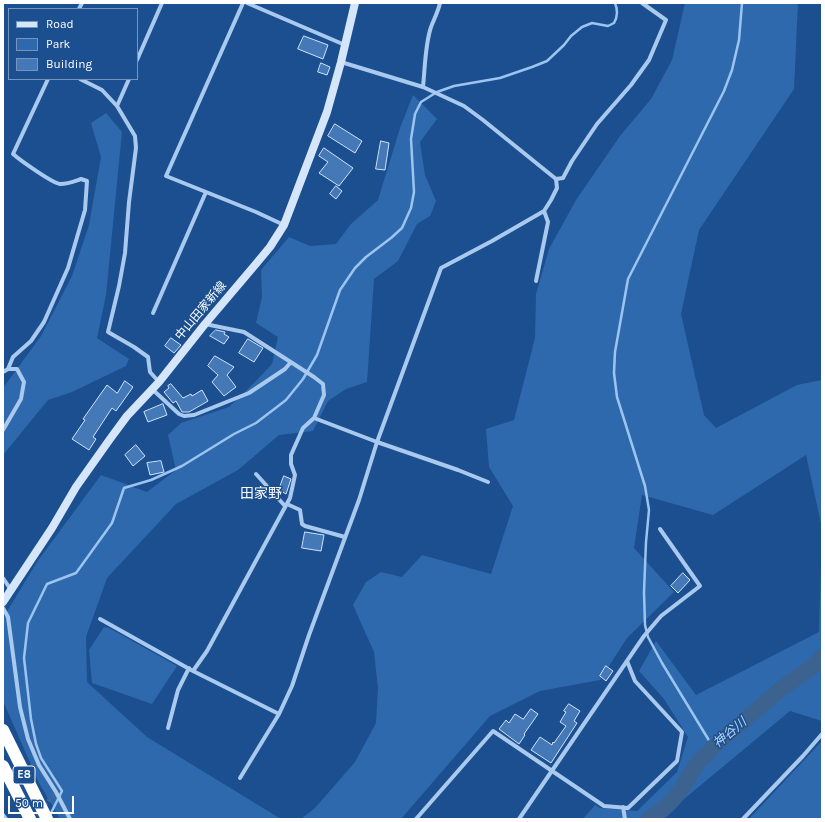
<!DOCTYPE html>
<html>
<head>
<meta charset="utf-8">
<style>
  body { margin:0 }
  #map { position:relative; width:825px; height:822px; overflow:hidden; background:#1b4f8f; font-family:Karla,sans-serif }
  canvas { display:block }
  .frame { position:absolute; inset:0; border:4px solid #fff; pointer-events:none }
  .legend { position:absolute; left:8px; top:8px; width:130px; height:72px; box-sizing:border-box; background:#1b4f8f; border:1px solid #7695bc; margin:0; padding:5px 7px; list-style:none; font-size:12px; color:#fff }
  .legend li { display:flex; align-items:center; gap:8px; height:20px }
  .legend b { width:20px; border:1px solid #7695bc }
  .scale { position:absolute; left:8px; top:796px; width:66px; height:18px; box-sizing:border-box; border:2px solid #fff; border-top:0; padding-left:5px; font-size:12px; line-height:14px; white-space:nowrap; color:#fff; -webkit-text-stroke:3px #1b4f8f; paint-order:stroke }
</style>
</head>
<body>
<div id="map">
<canvas width="825" height="822"></canvas>
<div class="frame"></div>
<ul class="legend">
<li><b style="height:5px;background:#d6e6fa"></b>Road</li>
<li><b style="height:11px;background:#2e69ad"></b>Park</li>
<li><b style="height:11px;background:#4478b7"></b>Building</li>
</ul>
<div class="scale">50 m</div>
</div>
<script>
const context = document.querySelector('canvas').getContext('2d');
context.lineJoin = 'round';
function fillPath(path, color) {
  context.fillStyle = color;
  context.fill(path, 'evenodd');
}
function strokePath(path, color, width, dash) {
  context.strokeStyle = color;
  context.lineWidth = width;
  context.lineCap = dash ? 'butt' : 'round';
  context.setLineDash(dash || []);
  context.stroke(path);
}
function write(font, color, halo, rows, align = 'center') {
  context.font = font + ' Karla,"Noto Sans JP",sans-serif';
  context.lineWidth = 3;
  context.setLineDash([]);
  context.textBaseline = 'middle';
  context.strokeStyle = halo;
  context.fillStyle = color;
  for (const [text, x, y, turn = 0] of rows) {
    context.save();
    context.translate(x, y);
    context.rotate((+turn || 0) * Math.PI / 180);
    context.textAlign = isNaN(turn) ? turn : align;
    if (halo) context.strokeText(text, 0, 0);
    context.fillText(text, 0, 0);
    context.restore();
  }
}
fillPath(new Path2D(`
  M685,3H798L794,89L699,230L681,314L704,415L716,428L797,385L822,380V528L806,455L713,515L642,495L634,548L674,592L627,638L600,680L540,691L490,716L401,819H301L315,808L355,762L376,723L378,688L374,652L353,605L366,582L381,572L402,577L422,555L491,574L513,506L489,467L486,429L514,420L535,338L536,294L549,249L576,200L620,136L651,99L672,60Z
  M413,95L437,119L420,142L425,175L436,201L430,216L417,224L398,261L374,279L367,382L346,389L328,401L313,431L279,435L238,470L176,504L107,578L86,637L87,682L147,737L281,819H60L39,783L3,701V618L37,562L101,475L147,492L176,470L168,435L181,423L229,407L253,384L272,364L278,337L256,323L262,297L261,270L289,237L310,246L336,244L351,224L378,200L400,128Z
  M106,113L122,132L106,295L97,338L129,359L126,366L72,392L48,400L3,455V388L41,336L72,276L89,225L101,157L91,123Z
  M822,529V721L790,711L660,819H583L595,805L600,808L637,811L677,772L688,737L664,699L639,671L656,641L696,695L819,632Z
  M104,627L109,628L177,666L152,704L92,683L89,650Z
  M822,741V819H749Z`), '#2e69ad');
strokePath(new Path2D(`
  M713,747L662,663L648,637L645,625L644,592L646,542L649,510L645,486L617,397L614,373L615,352L628,279L724,91L732,70L739,40L742,3
  M50,815L62,791L41,758L36,744L31,719L24,658L28,623L47,584L76,573L84,562L112,523L124,488L151,480L182,466L234,434L256,423L286,400L303,379L317,355L340,290L355,268L366,257L391,238L402,228L411,208L414,192L411,139L415,114L421,102L437,92L454,86L500,78L532,67L547,61L564,45L571,36L582,27L592,23L608,26L614,23C618,16 618,10 615,3`), '#9cc4f0', 2.5);
strokePath(new Path2D(`
  M649,819C665,810 676,799 686,782C690,776 693,769 698,763C702,757 710,754 713,747L781,689L816,664L822,657`), '#3c6290', 16);
const building = new Path2D(`
  M304,36L328,45L323,59L298,49Z
  M321,63L330,67L327,75L318,72Z
  M335,124L362,141L355,153L328,136Z
  M381,141L389,143L385,170L376,169Z
  M324,148L353,168L339,186L319,173L328,162L319,156Z
  M336,186L342,191L336,199L330,194Z
  M216,330L225,332L224,334L229,337L224,344L210,336Z
  M171,338L181,345L174,353L165,346Z
  M248,339L263,348L254,362L239,353Z
  M215,356L234,367L227,375L236,387L224,396L212,382L218,375L208,366Z
  M125,381L133,387L116,411L112,408L93,437L96,439L89,450L72,439L85,420L83,419L107,385L117,393Z
  M171,384L183,398L191,394L192,396L202,390L208,401L189,412H182L176,401L173,403L164,392L169,388L168,386Z
  M163,404L167,415L148,422L144,412Z
  M136,445L145,456L133,466L125,455Z
  M161,461L164,472L150,475L147,463Z
  M284,476L291,479L286,494L279,490Z
  M305,532L324,535L321,551L302,548Z
  M683,573L690,580L678,593L671,586Z
  M606,666L613,671L606,681L600,676Z
  M569,704L580,711L574,721L577,723L551,763L531,750L540,737L552,745L553,742L554,743L566,726L560,722L566,712L564,711Z
  M531,709L538,714L524,734L525,735L519,744L499,729L506,720L509,723L515,714L523,719Z`);
fillPath(building, '#4478b7');
strokePath(building, '#cfe3fa', 1);
strokePath(new Path2D(`
  M32,819L56,792`), '#3d69a0', 4, [4, 2]);
strokePath(new Path2D(`
  M243,3L166,176L256,212L284,225
  M247,3L345,45
  M79,9L82,3
  M137,60L162,3
  M80,79L102,90L117,106L135,136L136,148L129,202L125,253L119,286L108,332L134,347L148,357L150,372L159,382
  M423,87C425,68 425,45 431,27C434,19 438,12 440,3
  M117,106L129,79
  M556,179L563,178L572,161L597,124L631,85L649,60L666,20L642,3
  M536,281L548,222L544,211
  M153,313L206,192
  M205,324L244,332L314,377L323,384L324,395L314,418L377,442L458,470L488,482
  M8,369L13,357L31,341L44,322L68,268L85,210L87,181L81,179C75,181 68,184 60,184C52,183 20,160 13,154L48,79
  M3,372L8,369H17L24,382L21,399L3,430
  M152,389L179,414L184,416L194,415L249,393L285,369L291,362
  M256,474L285,506
  M287,504L300,510L302,524L305,526L345,537
  M3,578L11,590
  M3,608L8,617L20,707L28,739L39,765L56,792L70,819
  M100,619L193,671L279,714L292,686L309,635L359,500L377,442L441,268L492,241L544,211L551,200L557,188L556,179L483,120L464,106L423,87L341,62
  M193,671L207,651L290,498L295,475L291,464V455L303,428L314,418
  M168,728L178,690L189,668
  M240,778L279,714
  M623,807L625,819
  M3,815L6,819
  M416,819L493,731L604,806L628,808L677,761L682,732L635,681L627,661
  M519,819L644,636L661,616L700,586L660,529
  M743,819L803,756L822,734`), '#a9c9ee', 4);
strokePath(new Path2D(`
  M3,602L52,528L76,487L110,439L127,416L159,382L205,324L255,265L270,247L284,225L327,112L341,62L355,3`), '#d6e6fa', 8);
strokePath(new Path2D(`
  M3,730L47,819
  M3,766L30,819`), '#fff', 12);
for (const [x, y, w] of [
  [24,775,22]
]) {
  const box = new Path2D();
  box.roundRect(x - w / 2, y - 9, w, 18, 3);
  context.fillStyle = '#1b4f8f';
  context.fill(box);
  strokePath(box, '#fff', 1);
}
write('bold 11px', '#fff', null, [
  ["E8",24,775]
]);
write('12px', '#fff', '#1b4f8f', [
  ["中山田家新線",201,311,-50]
]);
write('italic 13px', '#b5d3f5', '#1b4f8f', [
  ["神谷川",730,733,-40]
]);
write('14px', '#fff', '#1b4f8f', [
  ["田家野",261,494]
]);
</script>
</body>
</html>
